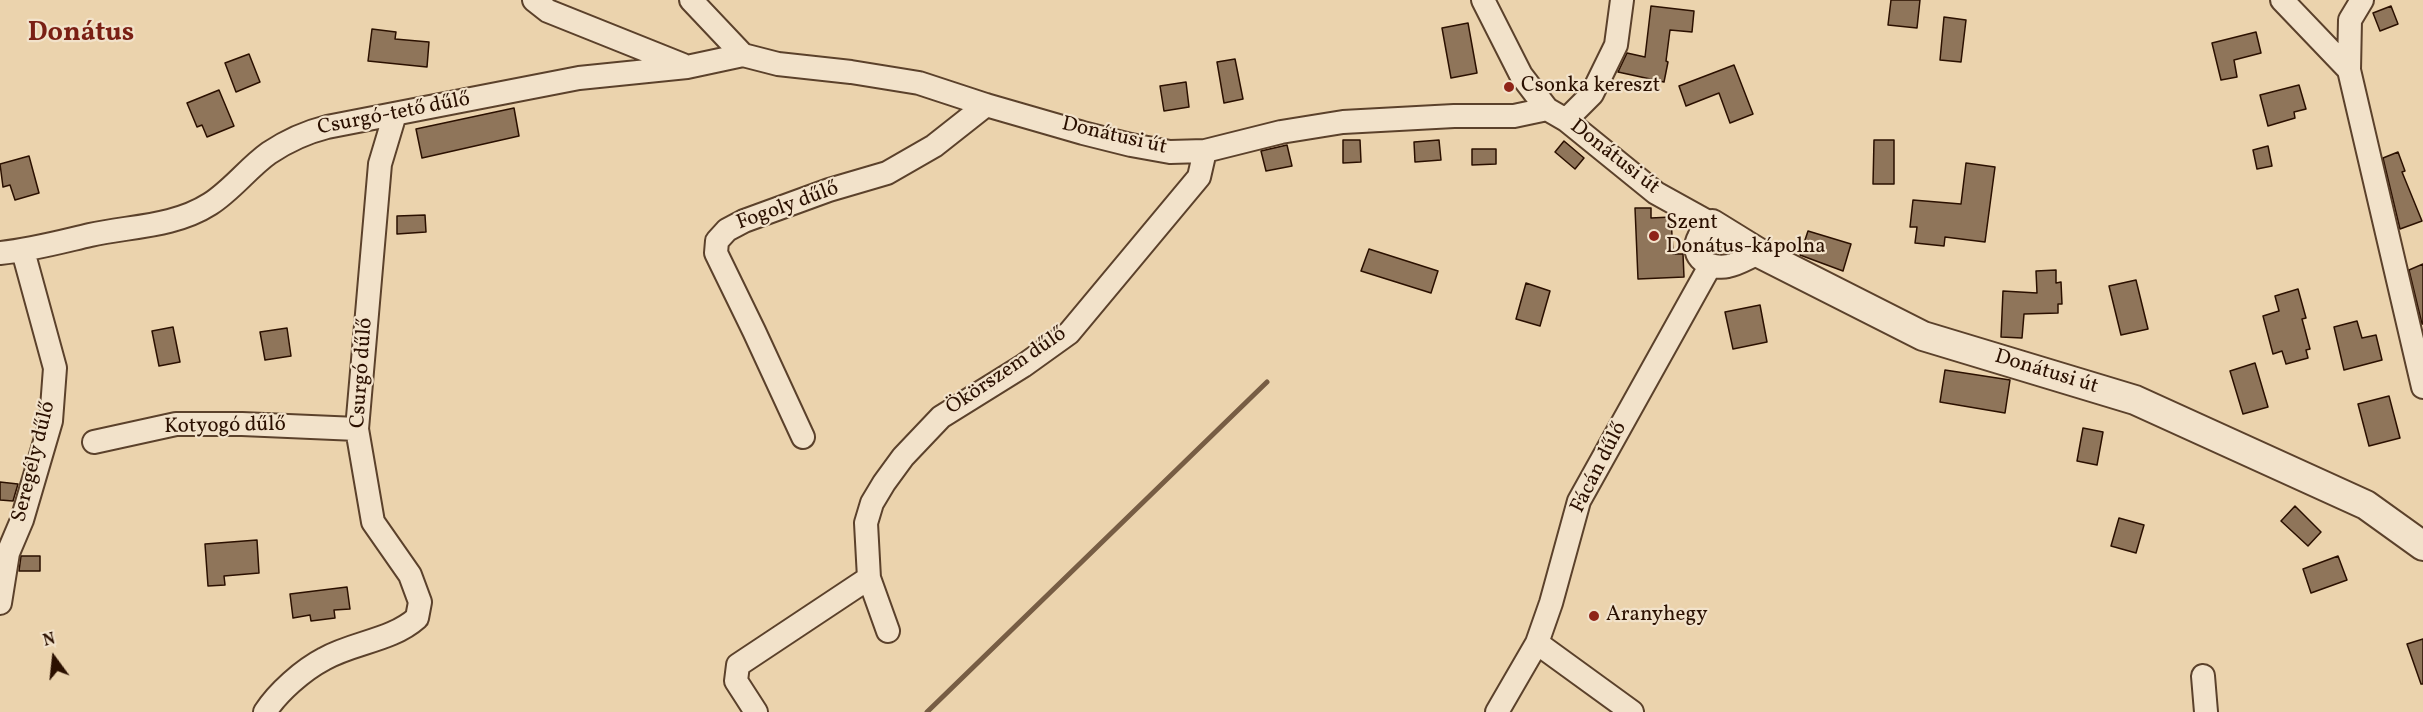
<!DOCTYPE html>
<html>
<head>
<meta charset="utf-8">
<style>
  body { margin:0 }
  #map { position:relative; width:2423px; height:712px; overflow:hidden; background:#ebd3ad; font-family:Vollkorn,serif }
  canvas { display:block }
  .north { position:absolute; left:24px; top:628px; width:60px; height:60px; -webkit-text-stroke:4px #f2e2ca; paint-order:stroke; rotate:345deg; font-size:16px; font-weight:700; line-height:24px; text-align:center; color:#2b1000 }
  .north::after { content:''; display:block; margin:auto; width:21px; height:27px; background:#2b1000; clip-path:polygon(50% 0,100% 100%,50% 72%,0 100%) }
</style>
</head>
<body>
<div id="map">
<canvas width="2423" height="712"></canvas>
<div class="north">N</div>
</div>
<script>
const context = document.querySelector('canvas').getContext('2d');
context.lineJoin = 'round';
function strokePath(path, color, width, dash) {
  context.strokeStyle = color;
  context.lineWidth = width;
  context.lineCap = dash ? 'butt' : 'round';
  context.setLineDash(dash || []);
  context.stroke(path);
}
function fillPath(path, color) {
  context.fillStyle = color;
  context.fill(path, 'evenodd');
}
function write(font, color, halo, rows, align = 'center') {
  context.font = font + ' Vollkorn,serif';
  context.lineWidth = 4.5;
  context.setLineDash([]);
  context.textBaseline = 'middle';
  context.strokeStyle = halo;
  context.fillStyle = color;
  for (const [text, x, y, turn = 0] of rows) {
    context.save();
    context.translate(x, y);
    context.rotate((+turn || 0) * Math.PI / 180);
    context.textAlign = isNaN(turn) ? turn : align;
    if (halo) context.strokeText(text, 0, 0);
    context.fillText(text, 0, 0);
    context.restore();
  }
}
strokePath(new Path2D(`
  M927,712L1267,382`), '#775d44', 5);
const building = new Path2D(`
  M1891,0H1920L1917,28L1888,25Z
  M1651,6L1694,11L1692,32L1670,30L1666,61L1668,62L1664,82L1618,72L1627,53L1645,57Z
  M2391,6L2398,24L2380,31L2373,13Z
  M1944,17L1966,20L1961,62L1940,60Z
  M1468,23L1477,73L1451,78L1442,28Z
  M372,29L396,32L395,39L429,42L427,67L368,61Z
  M2256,32L2261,53L2234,60L2237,77L2221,80L2212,43Z
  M249,54L260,82L236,92L225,63Z
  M1235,59L1243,99L1224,103L1217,62Z
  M1734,65L1753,114L1730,123L1719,93L1686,106L1679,86Z
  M1186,82L1189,107L1164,111L1160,86Z
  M2299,85L2306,109L2294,112L2295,118L2268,126L2260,95Z
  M219,90L234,126L207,137L202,125L197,127L187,103Z
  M514,108L519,136L422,158L416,129Z
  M1343,140H1360L1361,162L1343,163Z
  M1439,140L1441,160L1415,162L1414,142Z
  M1874,140H1894V184H1873Z
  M1564,141L1584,158L1575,169L1555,152Z
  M1287,145L1292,166L1266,171L1261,151Z
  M2268,146L2272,166L2257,169L2253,150Z
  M1472,149H1496V164L1472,165Z
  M2398,152L2405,171L2402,172L2422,221L2400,229L2383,158Z
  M29,156L39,193L15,200L10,185L3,187L0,164Z
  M1966,163L1995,167L1985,242L1945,237L1944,246L1915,243L1917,227H1910L1913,200L1961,204Z
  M1635,208H1651V218L1671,217L1673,254H1683L1684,277L1638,279Z
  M425,215L426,232L397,234V216Z
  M1808,231L1851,244L1843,271L1800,255Z
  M1369,249L1438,271L1431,293L1361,271Z
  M2423,264V324H2422L2409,270Z
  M2056,270V283L2061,282L2062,304H2058V313L2024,314L2022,338L2001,337L2003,291L2037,293L2036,271Z
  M2136,280L2148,329L2121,335L2109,286Z
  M1526,283L1550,291L1540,326L1516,319Z
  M2298,289L2306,318L2302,319L2310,349L2306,350L2308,358L2286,364L2282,351L2273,354L2263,316L2279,311L2275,296Z
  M1760,305L1767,342L1733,349L1725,312Z
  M2357,321L2362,338L2376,335L2382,360L2344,370L2334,327Z
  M173,327L180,362L159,366L152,331Z
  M287,328L291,356L265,360L260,332Z
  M2255,363L2268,407L2243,414L2230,371Z
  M1945,370L2010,380L2005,413L1940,402Z
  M2389,396L2400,438L2369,446L2358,404Z
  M2083,428L2103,432L2097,465L2077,461Z
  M0,482L18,484L13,501L0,500Z
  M2295,506L2321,532L2308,546L2281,521Z
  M2119,518L2144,525L2136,553L2111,546Z
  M257,540L259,573L224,576L225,585L208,586L205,544Z
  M21,556H40V571H19Z
  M2338,556L2347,580L2311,593L2303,569Z
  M347,587L350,609L334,610L335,618L311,621L310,615L293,618L290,594Z
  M2423,639V684H2421L2407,644Z`);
fillPath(building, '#8f755a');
strokePath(building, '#2b1000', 1.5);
const minor = new Path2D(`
  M534,0L548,11L683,65
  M691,0L743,55
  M1483,0L1521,75L1547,109
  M2282,0L2349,70L2423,387
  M2349,70L2350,20L2362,0
  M1566,120L1592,94L1616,45L1622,0
  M0,253C31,250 60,242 90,235C130,226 174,227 210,204C232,190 248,168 269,153C287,141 307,132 327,127L579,78L687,67L743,55L778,64L851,72L919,83L986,105L1083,133L1131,145L1170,152L1205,151L1281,132L1343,122L1454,116H1514L1547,109L1566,120L1656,193L1712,224C1708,228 1701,232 1699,237C1688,258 1711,270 1728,266C1739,264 1749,257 1759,253
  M803,437L754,331L716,253L717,241L727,230L744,221L829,190L887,173L934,146L986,105
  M94,442L176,424H242L357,429
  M0,603L8,553L22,520L51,421L55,368L23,251
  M888,631L869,578L866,523L872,503L884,483L903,457L941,417L1023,366L1069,333L1199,177L1205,151
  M1537,643L1632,712
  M2203,676L2206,712
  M265,712C278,692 303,670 324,659C354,642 391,641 417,618L420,602L410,575L373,522L357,429L380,164L395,114
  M756,712L736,681L738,665L869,578
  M1497,712L1537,643L1551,603L1579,501L1710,266`);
const tertiary = new Path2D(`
  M1712,224L1759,253L1923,336L2135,400L2366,505L2423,546`);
strokePath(minor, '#5b412b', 26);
strokePath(tertiary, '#5b412b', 32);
strokePath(minor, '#f2e2ca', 22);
strokePath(tertiary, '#f2e2ca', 28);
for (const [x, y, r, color] of [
  [1509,87,6,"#8f2418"],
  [1654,236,6,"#8f2418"],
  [1594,616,6,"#8f2418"]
]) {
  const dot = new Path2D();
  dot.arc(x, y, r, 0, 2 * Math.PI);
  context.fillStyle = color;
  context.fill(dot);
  strokePath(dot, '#f2e2ca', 2);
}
write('21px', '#2b1000', '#f2e2ca', [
  ["Csonka kereszt",1521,87],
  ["Szent",1666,224],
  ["Donátus-kápolna",1666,248],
  ["Aranyhegy",1606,616]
], 'left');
write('21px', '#2b1000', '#f2e2ca', [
  ["Csurgó-tető dűlő",394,115,-11],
  ["Donátusi út",1114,137,13],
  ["Donátusi út",1614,158,38],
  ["Fogoly dűlő",788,207,-20],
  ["Ökörszem dűlő",1007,372,-34],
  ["Csurgó dűlő",363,373,-86],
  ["Donátusi út",2046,373,17],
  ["Kotyogó dűlő",225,427,-1],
  ["Seregély dűlő",35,462,-76],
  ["Fácán dűlő",1600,468,-63]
]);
write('bold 27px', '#7a1f14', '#f2e2ca', [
  ["Donátus",81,35]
]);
</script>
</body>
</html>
